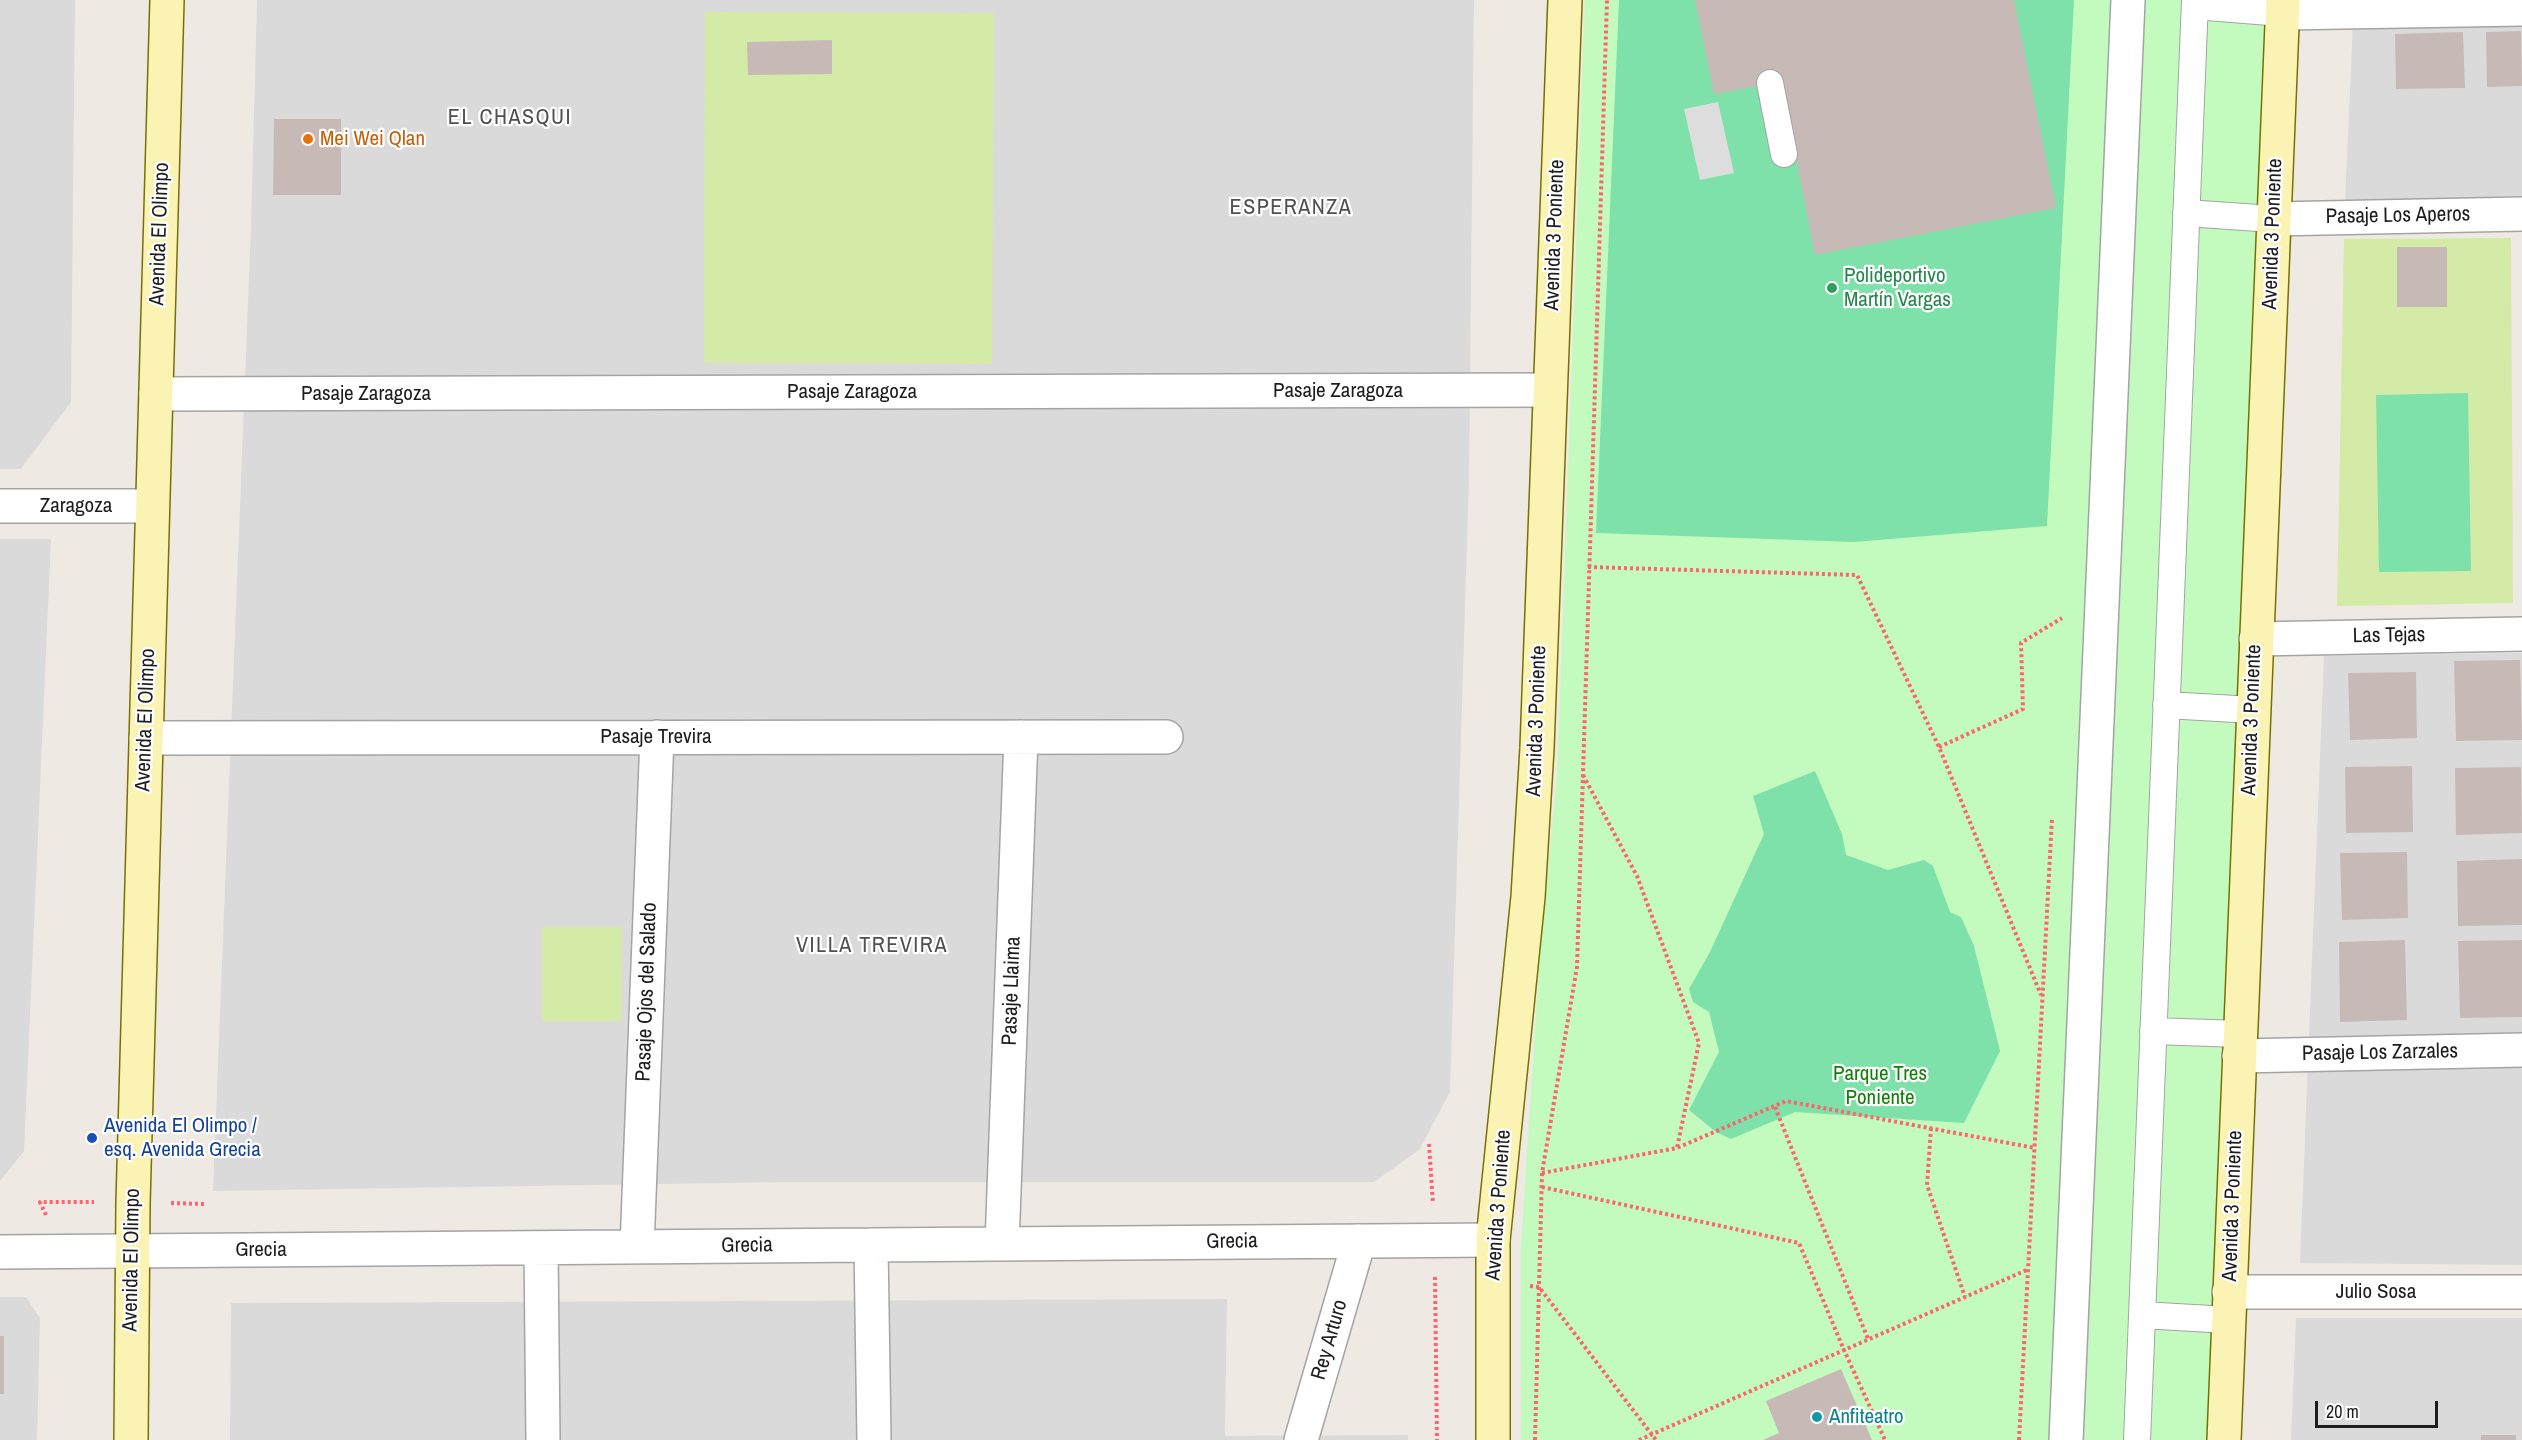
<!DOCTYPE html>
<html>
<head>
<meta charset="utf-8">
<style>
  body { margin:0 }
  #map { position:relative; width:2522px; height:1440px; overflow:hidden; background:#efe9e3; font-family:"Archivo Narrow",sans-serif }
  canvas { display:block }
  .scale { position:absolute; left:2315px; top:1401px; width:123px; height:27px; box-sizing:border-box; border:3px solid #1d1d1d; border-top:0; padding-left:8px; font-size:18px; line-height:21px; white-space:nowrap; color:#1d1d1d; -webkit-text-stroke:4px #fff; paint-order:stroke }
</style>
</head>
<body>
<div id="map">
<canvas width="2522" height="1440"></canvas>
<div class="scale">20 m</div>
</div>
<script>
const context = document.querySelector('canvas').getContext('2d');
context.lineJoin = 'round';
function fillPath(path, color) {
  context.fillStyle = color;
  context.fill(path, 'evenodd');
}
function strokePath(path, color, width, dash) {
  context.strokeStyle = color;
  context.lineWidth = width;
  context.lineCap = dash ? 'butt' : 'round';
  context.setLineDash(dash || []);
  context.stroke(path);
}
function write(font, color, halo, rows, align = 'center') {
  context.font = font + ' "Archivo Narrow",sans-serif';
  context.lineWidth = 4.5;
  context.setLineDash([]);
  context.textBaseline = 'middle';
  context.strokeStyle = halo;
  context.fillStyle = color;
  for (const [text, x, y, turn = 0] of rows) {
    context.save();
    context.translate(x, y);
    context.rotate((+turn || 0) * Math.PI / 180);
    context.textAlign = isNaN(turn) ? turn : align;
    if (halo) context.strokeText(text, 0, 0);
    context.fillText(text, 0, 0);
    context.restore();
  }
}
fillPath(new Path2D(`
  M0,0H75L71,402L21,469H0Z
  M257,0H1474L1469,477L1450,1092L1419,1150L1374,1182H786L213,1191L251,227Z
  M2354,0H2522V196L2345,202Z
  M0,539H51L24,1151L0,1181Z
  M2522,653V1265L2300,1263L2324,656Z
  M0,1297H26L40,1318L37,1440H0Z
  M1227,1299L1225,1436L1408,1435V1440H230L231,1303Z
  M2296,1318H2522V1440H2291Z`), '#dbdada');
fillPath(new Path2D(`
  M705,12L994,13L992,364L704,363Z
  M2511,238L2513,603L2337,606L2344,239Z
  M542,927H622L621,1021H542Z`), '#d3eba6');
fillPath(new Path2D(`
  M1585,0H2272L2241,612L2230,1022L2210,1440H1521V1246L1540,955L1557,778Z`), '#c2fbbd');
fillPath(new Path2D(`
  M1619,0H2074L2047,526L1854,542L1596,533Z
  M2468,393L2471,571L2379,572L2376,395Z
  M1815,771L1842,834L1846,855L1888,870L1924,860L1933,866L1950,912L1961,917L1974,946L2000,1051L1964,1123L1795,1112L1731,1139L1716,1132L1689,1110L1719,1052L1709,1012L1693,1002L1689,989L1710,952L1764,834L1753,796Z`), '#7ee1aa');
fillPath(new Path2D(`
  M1718,102L1734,173L1700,180L1684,109Z`), '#ddd');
fillPath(new Path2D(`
  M1695,0H2014L2056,208L1815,255L1781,82L1714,94Z
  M2521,31L2522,86L2487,87L2486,32Z
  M2463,32L2465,88L2396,89L2395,34Z
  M832,40V74L748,75L747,42Z
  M274,119H341V195H273Z
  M2397,247H2447V307H2397Z
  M2520,660L2522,740L2456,741L2454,661Z
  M2416,672L2417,738L2350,740L2348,673Z
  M2412,766L2413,832L2346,833L2345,767Z
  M2521,767L2522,833L2456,835L2455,768Z
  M2407,852L2408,918L2342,920L2340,853Z
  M2522,859V925L2458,926L2457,861Z
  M2405,940L2407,1020L2340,1022L2339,942Z
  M2522,940V1017L2460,1018L2458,941Z
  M0,1336H4V1394H0Z
  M1841,1369L1872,1440H1763L1779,1433L1766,1401Z
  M2481,1435H2516V1440H2481Z`), '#c7bab6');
const lane = new Path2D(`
  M2195,6L2282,13
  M1770,83L1784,154
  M2186,213L2273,219
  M2166,705L2253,710
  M2153,1031L2240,1034
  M2142,1315L2228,1320
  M2137,1440L2195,0`);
const street = new Path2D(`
  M2282,13L2522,9
  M2273,219L2522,214
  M156,394L1549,390
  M0,506H152
  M2256,639L2522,634
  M146,738L1166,737
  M2239,1056L2522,1050
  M1002,1244L1021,737
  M871,1245L874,1440
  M637,1247L657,737
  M541,1248L543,1440
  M0,1252L1493,1240
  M2229,1292H2522
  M1301,1440L1359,1241
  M2066,1440L2128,0`);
const secondary = new Path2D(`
  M131,1440L133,1203L167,0
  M1493,1440V1240L1528,897L1537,748L1565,0
  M2224,1440L2283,0`);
strokePath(lane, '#a4a4a4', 28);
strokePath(street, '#a4a4a4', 36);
strokePath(secondary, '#777101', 36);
strokePath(new Path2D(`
  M1588,567L1857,575L1939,747L2041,995
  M1939,747L2023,709L2021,643L2062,618
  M1583,775L1637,876L1699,1043L1677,1148
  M1775,1107L1868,1339
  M1931,1128L1927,1185L1965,1297
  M1429,1144L1433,1204
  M1542,1173L1677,1148L1786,1101L2035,1148
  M1542,1187L1799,1243L1844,1350L1885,1440
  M171,1203L204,1204
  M46,1215L40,1202H94
  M1435,1277L1437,1440
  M1530,1286L1539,1287L1656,1440
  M1535,1440L1542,1173L1577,967L1607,0
  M1639,1440L2029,1269
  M2019,1440L2052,818`), '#fe646d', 4, [3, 3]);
strokePath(lane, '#fff', 26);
strokePath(street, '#fff', 33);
strokePath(secondary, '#fbf3b4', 33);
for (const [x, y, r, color] of [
  [308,139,6,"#e8710a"],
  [1832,288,6,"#2e9e5b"],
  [92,1138,6,"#1a4fb4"],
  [1817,1417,6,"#0f9aa8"]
]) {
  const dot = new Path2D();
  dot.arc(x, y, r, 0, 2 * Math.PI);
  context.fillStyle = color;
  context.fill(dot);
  strokePath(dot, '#fff', 2);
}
write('21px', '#c56008', '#fff', [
  ["Mei Wei Qlan",320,139]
], 'left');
write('21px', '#1d1d1d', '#fff', [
  ["Pasaje Los Aperos",2398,216,-1],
  ["Avenida El Olimpo",160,234,-88],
  ["Avenida 3 Poniente",2273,234,-88],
  ["Avenida 3 Poniente",1555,235,-88],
  ["Pasaje Zaragoza",1338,391],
  ["Pasaje Zaragoza",852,392],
  ["Pasaje Zaragoza",366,394],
  ["Zaragoza",76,506],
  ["Las Tejas",2389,636,-1],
  ["Avenida El Olimpo",146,720,-88],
  ["Avenida 3 Poniente",2252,720,-88],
  ["Avenida 3 Poniente",1537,721,-88],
  ["Pasaje Trevira",656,737],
  ["Pasaje Llaima",1012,991,-88],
  ["Pasaje Ojos del Salado",647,992,-88],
  ["Pasaje Los Zarzales",2380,1053,-1],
  ["Avenida 3 Poniente",1499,1205,-86],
  ["Avenida 3 Poniente",2233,1206,-88],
  ["Grecia",1232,1242,-1],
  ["Grecia",747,1246,-1],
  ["Grecia",261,1250],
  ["Avenida El Olimpo",132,1260,-89],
  ["Julio Sosa",2376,1292],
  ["Rey Arturo",1330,1340,-74]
]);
write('21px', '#27864d', '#fff', [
  ["Polideportivo",1844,276],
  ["Martín Vargas",1844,300]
], 'left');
write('21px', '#117f08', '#fff', [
  ["Parque Tres",1880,1074],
  ["Poniente",1880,1098]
]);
write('21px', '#164399', '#fff', [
  ["Avenida El Olimpo /",104,1126],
  ["esq. Avenida Grecia",104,1150]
], 'left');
write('21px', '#0d838f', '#fff', [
  ["Anfiteatro",1829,1417]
], 'left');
context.letterSpacing = '1.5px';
write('22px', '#505050', '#fff', [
  ["EL CHASQUI",510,118],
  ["ESPERANZA",1291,208],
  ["VILLA TREVIRA",872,946]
]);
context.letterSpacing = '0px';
</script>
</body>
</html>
